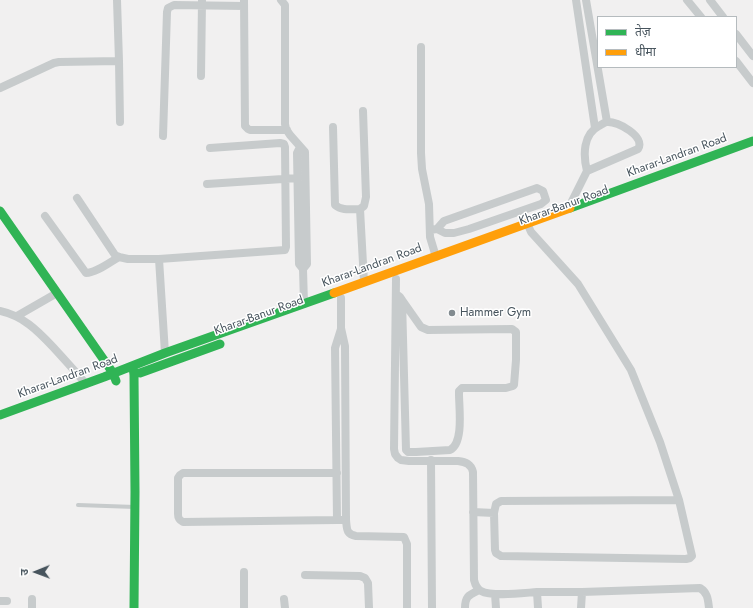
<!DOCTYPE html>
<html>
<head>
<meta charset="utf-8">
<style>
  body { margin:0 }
  #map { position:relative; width:753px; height:608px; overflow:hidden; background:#f1f0f0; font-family:Jost,"Noto Sans Devanagari",sans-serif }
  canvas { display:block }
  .legend { position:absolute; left:597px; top:16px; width:140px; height:52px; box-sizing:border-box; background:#fff; border:1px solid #b5bbbe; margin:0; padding:5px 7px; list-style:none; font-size:12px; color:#47545d }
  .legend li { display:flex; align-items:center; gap:8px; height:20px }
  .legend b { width:20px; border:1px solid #b5bbbe }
  .north { position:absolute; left:16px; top:552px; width:40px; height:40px; -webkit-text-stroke:3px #fff; paint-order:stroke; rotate:269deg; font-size:11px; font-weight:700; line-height:16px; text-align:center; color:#47545d }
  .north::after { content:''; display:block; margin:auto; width:14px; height:18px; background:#47545d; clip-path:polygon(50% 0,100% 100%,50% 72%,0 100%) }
</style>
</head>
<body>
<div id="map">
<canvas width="753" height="608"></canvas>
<ul class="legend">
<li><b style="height:5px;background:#30b455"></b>तेज़</li>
<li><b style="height:5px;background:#ff9f0a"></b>धीमा</li>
</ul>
<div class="north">उ</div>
</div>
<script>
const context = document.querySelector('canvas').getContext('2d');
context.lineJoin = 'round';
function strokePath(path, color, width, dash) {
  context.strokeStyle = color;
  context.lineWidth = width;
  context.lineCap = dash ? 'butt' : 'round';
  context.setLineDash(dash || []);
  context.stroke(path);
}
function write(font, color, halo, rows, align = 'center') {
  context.font = font + ' Jost,sans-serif';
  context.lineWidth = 3;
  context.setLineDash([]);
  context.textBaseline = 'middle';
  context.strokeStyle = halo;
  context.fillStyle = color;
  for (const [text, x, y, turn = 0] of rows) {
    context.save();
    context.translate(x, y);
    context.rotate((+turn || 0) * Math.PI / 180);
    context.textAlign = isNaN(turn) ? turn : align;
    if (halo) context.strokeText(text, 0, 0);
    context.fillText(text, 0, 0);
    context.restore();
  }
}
strokePath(new Path2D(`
  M78,505L135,507`), '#c7cbcc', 4);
strokePath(new Path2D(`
  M117,0L119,61L120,122
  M244,0L245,126L248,129L250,130H287
  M281,0L285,5V124L286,129L290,135L305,152L307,264L303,269L304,304
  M576,0L595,128
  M586,0L607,122
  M687,0L701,17
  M710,0L723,17
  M736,34L753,56
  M421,47V153L422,169L429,204L430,237L436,257
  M736,61L753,83
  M201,76L202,1
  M0,88L54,63L59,62L119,61
  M333,127L335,205C342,211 351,209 360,209L364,282
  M163,136L167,12L168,8L174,5L244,6
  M300,147L297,153L299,264L303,269
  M207,184L298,178
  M77,198L115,255L119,257L128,259H159L285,250L286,247L285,147L284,144L280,143L210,148
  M569,207L587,171C583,155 583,134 599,126C601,125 605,122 607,122C618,121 646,137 638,149L587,171
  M360,209L364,206L366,197L363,111
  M45,216L86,273C96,273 110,262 119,257
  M430,230L437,229L445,233H454L469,229L541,204L546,200L543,191L537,188L444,221L437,229
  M159,259L165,353
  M396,279L394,449L395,454L398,458L401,460L409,461H458C466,462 471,464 473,472L474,580C475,584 477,589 481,591C492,597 523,593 537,592L538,608
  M396,294L400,297L402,300L406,450L408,452H416L450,450C464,443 459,408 459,394V391L462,388H506L513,386L514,385L516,360V332L512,329L428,330L421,327L402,300
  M341,298V328L345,346L346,520C347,529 346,534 356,536L404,537L407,544V608
  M0,311C23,316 37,330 53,347C64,359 75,371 86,384
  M17,316L57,293
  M341,329L335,348L337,520H342
  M431,460L432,608
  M337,473H183L180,475L178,478V514C178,518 179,520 183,522L337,520
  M473,512L494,513L495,550L496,553L501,556L686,559L690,558L692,556L679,500L660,442L631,370L578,284L531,232L527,223
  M494,513L496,504L501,501L679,500
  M244,572V608
  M305,575L360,576L365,578L368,583L369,608
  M537,592H582L700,588C708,593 708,600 709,608
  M495,594L496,608
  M284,599L285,608
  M0,601H7
  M32,608V599
  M465,608C465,596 469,595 479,590
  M581,608L582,592`), '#c7cbcc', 8);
strokePath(new Path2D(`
  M570,208L753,141
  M0,211L113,373L116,381
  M133,366L134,375L135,492L134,608
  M140,373L220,344
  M0,415L104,377L165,353L334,293`), '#30b455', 9);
strokePath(new Path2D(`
  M334,293L570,208`), '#ff9f0a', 9);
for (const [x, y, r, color] of [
  [452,313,4,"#828b90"]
]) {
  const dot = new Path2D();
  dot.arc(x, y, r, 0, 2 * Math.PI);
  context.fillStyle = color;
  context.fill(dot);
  strokePath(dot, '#fff', 1.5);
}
write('12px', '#47545d', '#fff', [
  ["Kharar-Landran Road",677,156,-20],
  ["Kharar-Banur Road",564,206,-20],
  ["Kharar-Landran Road",372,266,-20],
  ["Kharar-Banur Road",259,316,-20],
  ["Kharar-Landran Road",68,377,-20]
]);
write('12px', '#47545d', '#fff', [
  ["Hammer Gym",460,313]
], 'left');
</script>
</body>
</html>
